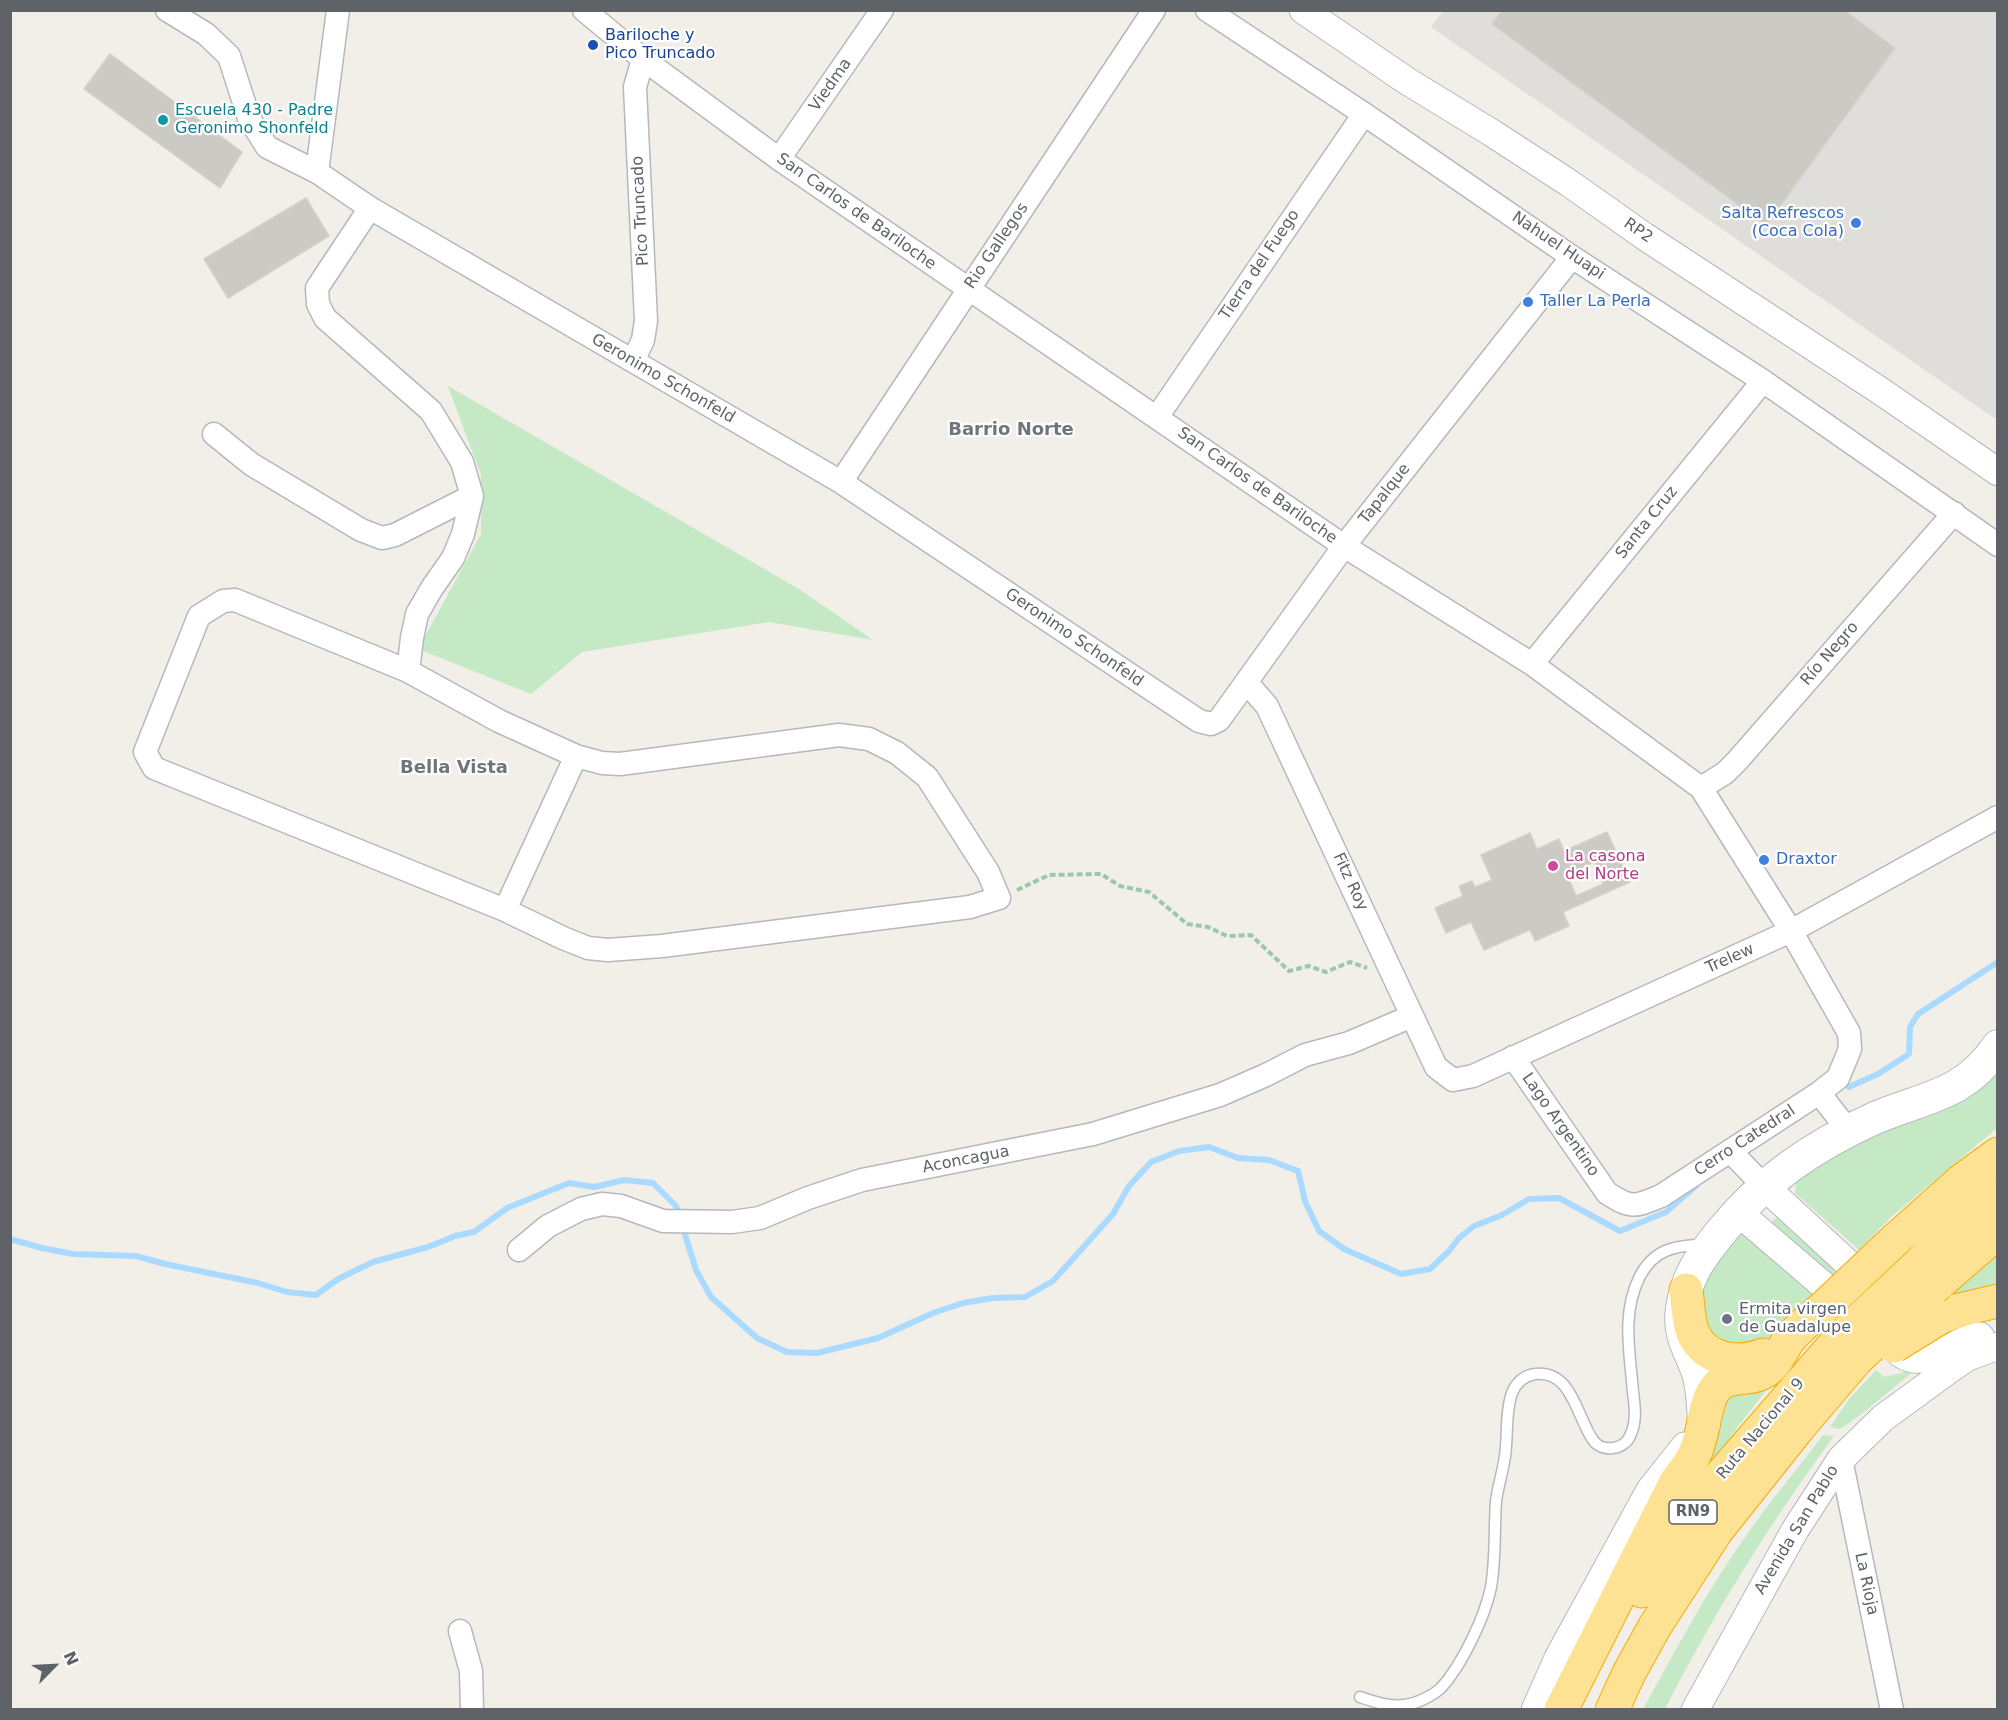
<!DOCTYPE html>
<html>
<head>
<meta charset="utf-8">
<style>
  body { margin:0 }
  #map { position:relative; width:2008px; height:1720px; overflow:hidden; background:#f1efe8; font-family:"DejaVu Sans",sans-serif }
  canvas { display:block }
  .frame { position:absolute; inset:0; border:12px solid #5f6368; pointer-events:none }
  .north { position:absolute; left:24px; top:1636px; width:60px; height:60px; -webkit-text-stroke:4px #fff; paint-order:stroke; rotate:66deg; font-size:16px; font-weight:700; line-height:24px; text-align:center; color:#5f6368 }
  .north::after { content:''; display:block; margin:auto; width:21px; height:27px; background:#5f6368; clip-path:polygon(50% 0,100% 100%,50% 72%,0 100%) }
</style>
</head>
<body>
<div id="map">
<canvas width="2008" height="1720"></canvas>
<div class="frame"></div>
<div class="north">N</div>
</div>
<script>
const context = document.querySelector('canvas').getContext('2d');
context.lineJoin = 'round';
function fillPath(path, color) {
  context.fillStyle = color;
  context.fill(path, 'evenodd');
}
function strokePath(path, color, width, dash) {
  context.strokeStyle = color;
  context.lineWidth = width;
  context.lineCap = dash ? 'butt' : 'round';
  context.setLineDash(dash || []);
  context.stroke(path);
}
function write(font, color, halo, rows, align = 'center') {
  context.font = font + ' "DejaVu Sans",sans-serif';
  context.lineWidth = 4.5;
  context.setLineDash([]);
  context.textBaseline = 'middle';
  context.strokeStyle = halo;
  context.fillStyle = color;
  for (const [text, x, y, turn = 0] of rows) {
    context.save();
    context.translate(x, y);
    context.rotate((+turn || 0) * Math.PI / 180);
    context.textAlign = isNaN(turn) ? turn : align;
    if (halo) context.strokeText(text, 0, 0);
    context.fillText(text, 0, 0);
    context.restore();
  }
}
fillPath(new Path2D(`
  M1444,10L1997,11V420L1431,27Z`), '#e0deda');
fillPath(new Path2D(`
  M448,386L799,589L873,640L769,622L582,652L531,694L418,649L481,534V475Z
  M1997,1062V1128L1891,1217L1859,1250L1795,1193L1797,1176Z
  M1778,1217L1839,1268L1829,1278L1772,1224L1773,1220Z
  M1745,1232L1818,1292L1762,1347L1750,1353L1705,1337L1698,1287L1733,1238Z
  M1997,1250V1287L1937,1303Z
  M1918,1364L1919,1367L1859,1416L1840,1429L1830,1427L1849,1399L1876,1370L1884,1377L1905,1372Z
  M1786,1365L1739,1425L1695,1489L1724,1398Z
  M1823,1435L1834,1436C1769,1525 1715,1611 1665,1709H1643C1671,1659 1697,1609 1729,1561C1757,1517 1791,1477 1823,1435Z`), '#c5e8c5');
strokePath(new Path2D(`
  M1849,1087L1878,1074L1909,1054L1910,1027L1918,1014L1998,962
  M682,1225L696,1270L711,1297L757,1338L787,1352L817,1353L878,1338L933,1313L963,1303L993,1298L1025,1297L1053,1281L1113,1214L1129,1186L1151,1162L1179,1151L1209,1147L1238,1158L1269,1160L1298,1171L1305,1201L1319,1231L1344,1249L1401,1274L1430,1269L1449,1251L1459,1238L1474,1226L1502,1215L1529,1199L1559,1198L1620,1231L1666,1212L1697,1185
  M10,1239L42,1248L73,1254L136,1256L165,1264L258,1283L287,1292L316,1295L338,1279L373,1262L428,1247L455,1236L474,1232L507,1208L569,1183L594,1187L624,1180L653,1183L676,1206L679,1216`), '#aadaff', 6);
const building = new Path2D(`
  M1502,10H1844L1895,48L1766,225L1492,24Z
  M110,54L242,152L220,188L84,89Z
  M306,198L329,236L228,298L204,259Z
  M1607,832L1630,882L1563,912L1569,926L1535,941L1530,930L1484,950L1471,922L1446,933L1435,908L1463,896L1459,886L1472,881L1475,887L1492,880L1481,855L1530,833L1537,849L1559,839L1564,851ZM1594,862L1603,884L1576,896L1567,874Z`);
fillPath(building, '#cccac5');
strokePath(building, '#d6d1c6', 1.5);
const service = new Path2D(`
  M1360,1697C1375,1702 1389,1707 1404,1705C1416,1704 1432,1696 1441,1688C1462,1665 1485,1617 1491,1587C1496,1559 1494,1529 1496,1501C1498,1486 1503,1471 1505,1456C1508,1437 1505,1412 1512,1393C1516,1383 1523,1376 1535,1374C1572,1369 1577,1418 1593,1440C1602,1453 1624,1450 1630,1436C1637,1422 1635,1407 1633,1392C1630,1353 1621,1313 1640,1276C1654,1249 1676,1245 1704,1245`);
const minor = new Path2D(`
  M167,10L206,34L229,56L249,118L267,147L317,172L370,208L841,482L1199,721L1211,724L1219,720L1344,546L1572,257
  M584,10L643,59L779,159L1344,546L1532,664L1701,788L1791,931L1849,1033L1850,1049L1838,1078L1819,1093L1661,1196C1634,1207 1632,1209 1607,1193L1513,1057
  M1207,10L1364,114L1572,257L1763,381L1998,545
  M779,159L882,10
  M317,172L338,10
  M370,208L317,288L318,304L325,318L431,411L462,462L472,496L463,534L453,558L432,588L417,614L412,638L408,671
  M633,361L643,340L646,321L635,87L643,59
  M1157,417L1364,114
  M214,434L251,464L361,530L382,538L395,535L472,496
  M841,482L1154,10
  M235,600L408,671L499,721L576,756L602,763L620,764L839,735L869,739L897,753L927,777L988,872L999,898L970,907L662,946L608,950L588,948L563,938L505,910L154,768L145,752L199,616L223,601Z
  M1532,664L1763,381
  M1247,683L1267,706L1436,1067L1453,1080L1473,1076L1791,931L1998,817
  M1701,788L1725,773L1737,761L1954,513
  M505,910L576,756
  M1819,1093L1848,1130
  M1730,1151L1763,1185
  M519,1250L548,1226L581,1209L602,1204L621,1206L663,1221L732,1222L760,1218L808,1198L862,1180L1093,1134L1220,1095L1266,1075L1305,1055L1349,1043L1412,1016
  M1841,1459L1892,1710
  M460,1631L471,1671L472,1710`);
const tertiary = new Path2D(`
  M1303,10L1407,81L1492,133L1569,183L1644,236L1882,392L1998,472
  M1763,1185L1853,1268
  M1738,1212L1830,1291
  M1901,1354C1928,1372 1952,1339 1980,1336
  M1535,1710L1558,1658L1650,1490L1685,1446
  M1695,1710L1795,1530L1841,1459L1883,1418L1950,1369L1968,1357L1998,1346`);
const secondary = new Path2D(`
  M1704,1424C1703,1406 1703,1387 1697,1370C1689,1349 1678,1333 1682,1309C1686,1277 1700,1258 1720,1233C1763,1180 1813,1146 1875,1118C1927,1096 1964,1096 1998,1046`);
const motorway = new Path2D(`
  M1896,1239L1961,1181L1998,1154
  M1919,1264L1955,1227L1998,1193
  M1938,1284L1998,1232
  M1686,1290C1688,1304 1688,1320 1693,1333C1705,1360 1738,1365 1763,1355
  M1941,1317L1959,1310L1998,1301
  M1642,1591L1690,1516L1716,1481L1840,1338
  M1561,1710L1676,1482C1683,1472 1692,1462 1696,1451C1704,1433 1704,1404 1715,1389C1727,1373 1746,1381 1762,1373C1777,1366 1781,1349 1791,1337C1800,1327 1811,1318 1822,1309
  M1612,1710L1629,1673L1655,1626L1717,1530L1799,1427L1857,1359`);
strokePath(service, '#b5b8bc', 13);
strokePath(minor, '#b5b8bc', 25);
strokePath(tertiary, '#b5b8bc', 29);
strokePath(secondary, '#b6babf', 34);
strokePath(motorway, '#f9ab00', 35);
strokePath(new Path2D(`
  M1017,890L1049,875L1101,874L1120,886L1149,892L1187,924L1208,927L1227,936L1251,935L1289,971L1309,966L1326,972L1350,962L1367,968`), '#9cc7a9', 4, [6, 3]);
strokePath(service, '#fff', 10);
strokePath(minor, '#fff', 22);
strokePath(tertiary, '#fff', 27);
strokePath(secondary, '#fff', 32);
strokePath(motorway, '#fde293', 33);
const motorwayBridge = new Path2D(`
  M1822,1309L1896,1239
  M1840,1338L1919,1264
  M1894,1346L1941,1317
  M1857,1359L1938,1284`);
strokePath(motorwayBridge, '#f9ab00', 35, []);
strokePath(motorwayBridge, '#fde293', 33);
for (const [x, y, r, color] of [
  [593,45,6,"#1a4fb4"],
  [163,120,6,"#0f9aa8"],
  [1856,223,6,"#3f7fe0"],
  [1528,302,6,"#3f7fe0"],
  [1764,860,6,"#3f7fe0"],
  [1553,866,6,"#d1479c"],
  [1727,1319,6,"#6b7280"]
]) {
  const dot = new Path2D();
  dot.arc(x, y, r, 0, 2 * Math.PI);
  context.fillStyle = color;
  context.fill(dot);
  strokePath(dot, '#fff', 2);
}
for (const [x, y, w] of [
  [1693,1512,48]
]) {
  const box = new Path2D();
  box.roundRect(x - w / 2, y - 12, w, 24, 4.5);
  context.fillStyle = '#fff';
  context.fill(box);
  strokePath(box, '#5f6368', 1.5);
}
write('bold 15px', '#5f6368', null, [
  ["RN9",1693,1512]
]);
write('16px', '#164399', '#fff', [
  ["Bariloche y",605,36],
  ["Pico Truncado",605,54]
], 'left');
write('16px', '#5f6368', '#fff', [
  ["Viedma",831,85,-55],
  ["Pico Truncado",641,211,-93],
  ["San Carlos de Bariloche",856,212,35],
  ["RP2",1638,231,34],
  ["Rio Gallegos",997,246,-56],
  ["Nahuel Huapi",1558,246,34],
  ["Tierra del Fuego",1260,265,-56],
  ["Geronimo Schonfeld",663,379,30],
  ["San Carlos de Bariloche",1257,486,35],
  ["Tapalque",1385,494,-52],
  ["Santa Cruz",1647,523,-51],
  ["Geronimo Schonfeld",1074,638,34],
  ["Río Negro",1830,654,-49],
  ["Fitz Roy",1350,882,65],
  ["Trelew",1730,959,-24],
  ["Lago Argentino",1560,1125,55],
  ["Cerro Catedral",1745,1141,-33],
  ["Aconcagua",966,1160,-11],
  ["Ruta Nacional 9",1761,1429,-50],
  ["Avenida San Pablo",1797,1530,-59],
  ["La Rioja",1866,1584,78]
]);
write('16px', '#0d838f', '#fff', [
  ["Escuela 430 - Padre",175,111],
  ["Geronimo Shonfeld",175,129]
], 'left');
write('16px', '#366cbe', '#fff', [
  ["Salta Refrescos",1844,214,"right"],
  ["(Coca Cola)",1844,232,"right"],
  ["Taller La Perla",1540,302],
  ["Draxtor",1776,860]
], 'left');
write('16px', '#b23c85', '#fff', [
  ["La casona",1565,857],
  ["del Norte",1565,875]
], 'left');
write('16px', '#5b616d', '#fff', [
  ["Ermita virgen",1739,1310],
  ["de Guadalupe",1739,1328]
], 'left');
write('bold 18px', '#70757a', '#fff', [
  ["Barrio Norte",1011,430],
  ["Bella Vista",454,768]
]);
</script>
</body>
</html>
